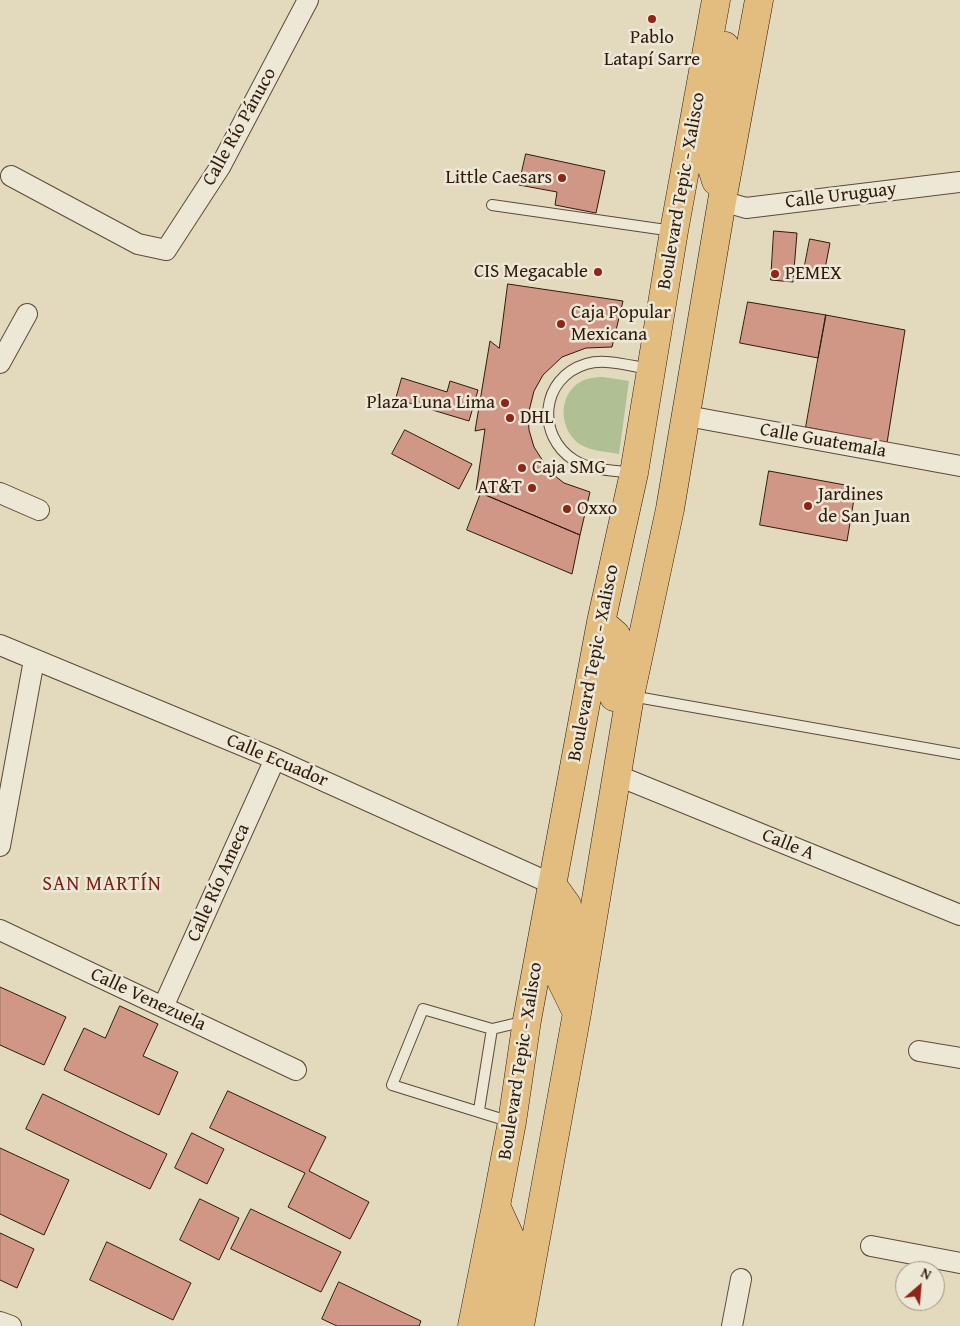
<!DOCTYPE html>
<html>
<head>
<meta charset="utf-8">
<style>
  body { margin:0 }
  #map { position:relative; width:960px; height:1326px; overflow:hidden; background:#e3dabe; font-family:"Gentium Book Plus",serif }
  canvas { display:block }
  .north { position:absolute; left:895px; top:1261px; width:50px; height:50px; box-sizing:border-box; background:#ede7d5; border:1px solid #a19585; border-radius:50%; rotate:27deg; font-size:14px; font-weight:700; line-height:20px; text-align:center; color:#301a0c }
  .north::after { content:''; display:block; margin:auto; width:18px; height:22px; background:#8f2418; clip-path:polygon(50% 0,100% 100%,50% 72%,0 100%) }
</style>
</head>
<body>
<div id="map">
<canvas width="960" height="1326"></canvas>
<div class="north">N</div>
</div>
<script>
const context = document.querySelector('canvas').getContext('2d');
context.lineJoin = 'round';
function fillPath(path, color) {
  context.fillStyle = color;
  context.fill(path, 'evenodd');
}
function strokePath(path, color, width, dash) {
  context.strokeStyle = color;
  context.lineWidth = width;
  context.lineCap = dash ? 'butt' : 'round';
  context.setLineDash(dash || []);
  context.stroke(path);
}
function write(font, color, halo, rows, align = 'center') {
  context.font = font + ' "Gentium Book Plus",serif';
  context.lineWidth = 5;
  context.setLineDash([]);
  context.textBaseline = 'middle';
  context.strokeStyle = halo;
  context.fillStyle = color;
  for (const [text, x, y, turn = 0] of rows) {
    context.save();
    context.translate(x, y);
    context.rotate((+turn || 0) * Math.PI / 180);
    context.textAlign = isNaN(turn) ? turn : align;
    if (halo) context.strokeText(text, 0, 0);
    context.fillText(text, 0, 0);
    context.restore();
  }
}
fillPath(new Path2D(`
  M603,377L629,381L619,454C607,452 592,451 581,445C559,431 557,396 580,382C587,378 595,377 603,377Z`), '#b0c094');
const building = new Path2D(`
  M526,154L605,171L596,213L555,205L557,192L519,185Z
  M774,231L797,233L793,282L771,280Z
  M810,239L830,243L824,274L804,270Z
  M508,284L623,301L612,347L586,348L562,357L543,375L534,391L528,415L529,430L534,447L550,472L564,483L590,492L580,535L476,491L485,429L475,431L490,341L499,348Z
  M748,302L826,315L818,358L740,343Z
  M826,315L905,330L887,443L806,427Z
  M402,378L447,392L450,381L478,390L469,421L396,399Z
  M405,430L472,464L459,489L392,454Z
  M769,471L856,487L847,541L760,525Z
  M481,493L580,535L572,574L467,530Z
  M0,987L66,1017L44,1065L0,1045Z
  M120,1006L158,1024L143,1056L178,1072L159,1115L64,1070L84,1028L105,1038Z
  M228,1091L326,1137L309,1171L369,1202L350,1239L288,1207L305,1173L210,1128Z
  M43,1094L167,1154L150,1189L26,1129Z
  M192,1133L224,1149L207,1184L175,1168Z
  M0,1148L69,1180L44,1235L0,1214Z
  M200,1199L239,1218L219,1260L180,1240Z
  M251,1209L341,1252L321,1292L231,1249Z
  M0,1233L34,1249L17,1288L0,1280Z
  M107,1242L191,1283L173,1320L90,1280Z
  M339,1282L421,1321L419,1326H337L322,1319Z`);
fillPath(building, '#d09787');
strokePath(building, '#301a0c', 1);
const service = new Path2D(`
  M492,205L673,231
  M634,473C615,470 591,471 574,460C536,436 540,378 586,364C605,358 630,366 650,369
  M631,696L960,754
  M492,1029L526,1021
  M479,1110L492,1029L423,1009L392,1085L511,1122`);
const minor = new Path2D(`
  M11,176L138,244L166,250L220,167L308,0
  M722,201L746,208L960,182
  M0,363L27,314
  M687,416L960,466
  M0,493L39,510
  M0,645L275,759L552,884
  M616,775L960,915
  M0,846L34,660
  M0,930L296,1070
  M163,1007L275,759
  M919,1051L960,1058
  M871,1246L960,1263
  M0,1322L11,1326
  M732,1326L741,1279`);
const primary = new Path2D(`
  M716,181L711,165L725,46
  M601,622L616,635L619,642L614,697
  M554,887L567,905L557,972L577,1013
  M496,1206L513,1243L499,1326
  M472,1326L496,1206L512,1122L527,1020L601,622L634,473L674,231L716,0
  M520,1326L577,1013L630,696L670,509L722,201L759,0`);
strokePath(service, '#5d4a38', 12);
strokePath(minor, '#5d4a38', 22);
strokePath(primary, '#301a0c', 29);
strokePath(service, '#ede7d5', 10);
strokePath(minor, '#ede7d5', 20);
strokePath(primary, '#e2bd7f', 28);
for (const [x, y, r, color] of [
  [652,19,5,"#8f2418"],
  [562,178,5,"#8f2418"],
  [598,272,5,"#8f2418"],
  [775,274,5,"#8f2418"],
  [561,324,5,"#8f2418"],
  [505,403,5,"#8f2418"],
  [510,418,5,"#8f2418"],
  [522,468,5,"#8f2418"],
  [532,488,5,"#8f2418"],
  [808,506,5,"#8f2418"],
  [567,509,5,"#8f2418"]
]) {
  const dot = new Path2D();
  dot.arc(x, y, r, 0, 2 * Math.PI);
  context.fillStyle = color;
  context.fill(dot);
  strokePath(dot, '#ede7d5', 2);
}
write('19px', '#301a0c', '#ede7d5', [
  ["Pablo",652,38,"center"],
  ["Latapí Sarre",652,60,"center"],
  ["Little Caesars",552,178,"right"],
  ["CIS Megacable",588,272,"right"],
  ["PEMEX",785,274],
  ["Caja Popular",571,313],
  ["Mexicana",571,335],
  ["Plaza Luna Lima",495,403,"right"],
  ["DHL",520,418],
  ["Caja SMG",532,468],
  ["AT&T",522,488,"right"],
  ["Jardines",818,495],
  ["de San Juan",818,517],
  ["Oxxo",577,509]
], 'left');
write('19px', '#301a0c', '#ede7d5', [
  ["Calle Río Pánuco",240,127,-61],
  ["Boulevard Tepic - Xalisco",682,191,-80],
  ["Calle Uruguay",841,196,-7],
  ["Calle Guatemala",823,441,10],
  ["Boulevard Tepic - Xalisco",594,663,-79],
  ["Calle Ecuador",277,761,23],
  ["Calle A",788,845,22],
  ["Calle Río Ameca",219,883,-66],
  ["Calle Venezuela",148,1000,25],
  ["Boulevard Tepic - Xalisco",521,1061,-81]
]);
context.letterSpacing = '1px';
write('20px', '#7a1f14', '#ede7d5', [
  ["SAN MARTÍN",102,885]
]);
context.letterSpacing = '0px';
</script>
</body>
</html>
